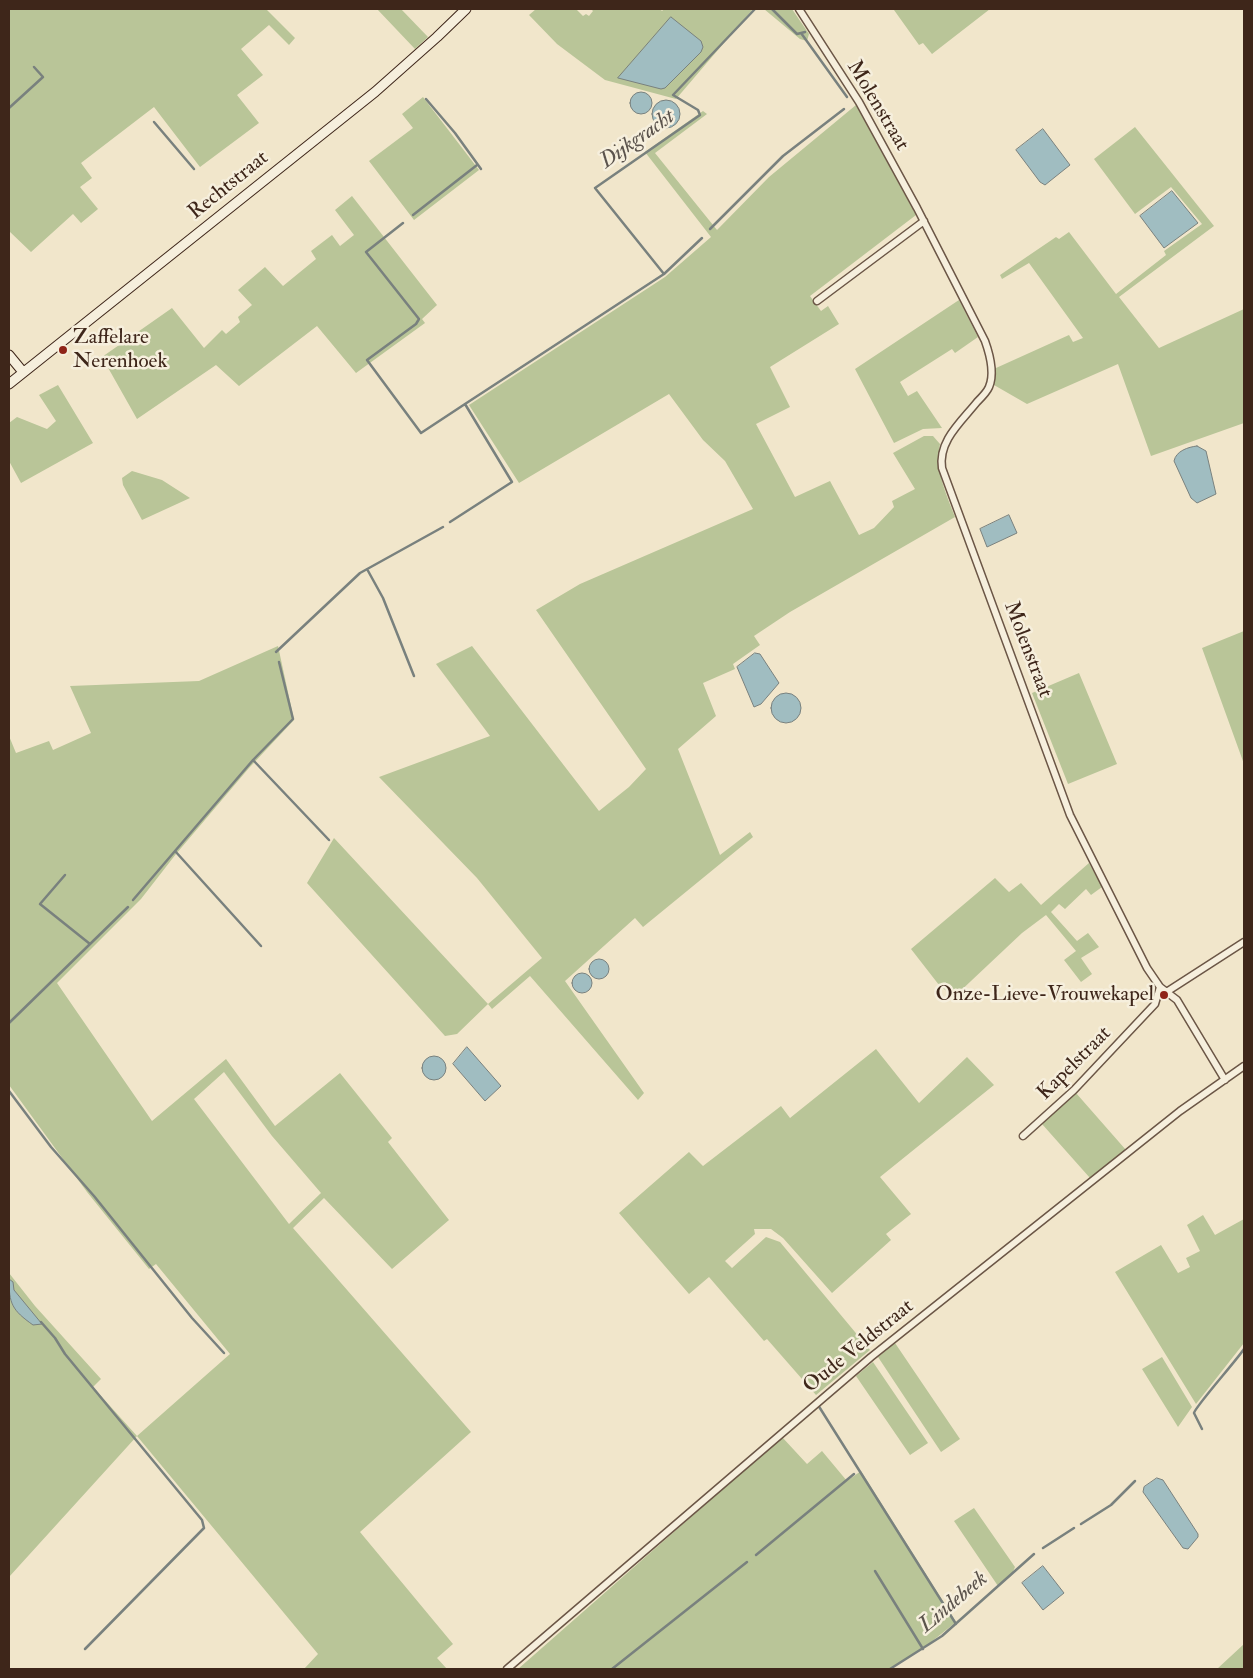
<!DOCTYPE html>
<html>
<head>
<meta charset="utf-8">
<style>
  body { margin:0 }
  #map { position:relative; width:1253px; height:1678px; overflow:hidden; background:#f1e6cb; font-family:"IM FELL Double Pica",serif }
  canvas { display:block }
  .frame { position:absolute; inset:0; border:10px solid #3e261a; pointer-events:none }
</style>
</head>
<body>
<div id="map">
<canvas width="1253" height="1678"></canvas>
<div class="frame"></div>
</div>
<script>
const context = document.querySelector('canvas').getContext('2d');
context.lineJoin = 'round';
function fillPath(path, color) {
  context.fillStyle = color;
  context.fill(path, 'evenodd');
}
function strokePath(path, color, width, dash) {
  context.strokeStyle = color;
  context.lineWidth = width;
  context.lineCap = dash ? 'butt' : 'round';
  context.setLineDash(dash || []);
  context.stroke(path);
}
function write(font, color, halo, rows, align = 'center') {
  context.font = font + ' "IM FELL Double Pica",serif';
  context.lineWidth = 5;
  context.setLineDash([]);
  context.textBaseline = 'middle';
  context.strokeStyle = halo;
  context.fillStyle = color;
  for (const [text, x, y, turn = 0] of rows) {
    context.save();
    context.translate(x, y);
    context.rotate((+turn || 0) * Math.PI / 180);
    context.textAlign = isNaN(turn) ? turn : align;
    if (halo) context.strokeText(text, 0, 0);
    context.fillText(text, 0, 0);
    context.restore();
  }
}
fillPath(new Path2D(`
  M9,9H266L295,38L289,45L269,25L241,49L263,75L237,95L259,123L200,167L154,107L81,163L92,178L80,187L98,209L81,223L73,214L31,252L9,231Z
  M377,9H401L428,37L415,49Z
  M536,9H576L583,16L586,14L589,16L593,11L591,9H660L662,11L664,9H753L676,99L605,80L557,44L529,15Z
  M764,9H792L809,34L807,41L800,39Z
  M891,9H990L932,54L923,43L919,45L894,10Z
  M423,97L479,170L414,220L369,161L413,128L402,114Z
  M856,105L916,215L810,296L821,311L828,306L839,324L770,367L790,407L756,424L795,497L830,481L859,535L874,528L894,507L892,501L915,489L893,453L924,436H933L940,444C935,471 946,493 955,517L790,612L754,636L760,645L733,664L735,669L703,683L716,716L678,749L720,855L750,832L753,837L643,927L635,918L565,981L644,1093L638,1100L530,976L492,1009L488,1004L457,1034L445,1036L307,883L334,838L488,1004L542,958L477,878L379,777L490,736L436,664L472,646L599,811L629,787L646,769L536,610L580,584L753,509L725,461L703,440L669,394L519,483L469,405L665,277L711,237L645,152L703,111L707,114L655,153L717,230L769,177Z
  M1135,127L1214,226L1119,297L1159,348L1244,309V423L1151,456L1118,364L1027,404L994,385L996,368L1069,335L1073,342L1083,338L1029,263L1002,279L1000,275L1056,237L1059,239L1069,232L1116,294L1166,255L1164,251L1202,224L1171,187L1135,214L1094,159Z
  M352,196L437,305L422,319L425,323L356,373L317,326L239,386L216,365L137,419L102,357L172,308L204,348L222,330L226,334L240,322L238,317L252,305L238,290L265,267L283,286L316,259L311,251L332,235L340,246L354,235L335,210Z
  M959,300L978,337L955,353L952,349L900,382L908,396L917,391L942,428L923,429L894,443L855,369Z
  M58,385L93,443L21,483L9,461V423L17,417L47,429L56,421L39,395Z
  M132,471L162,480L190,498L142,520L123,485L122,478Z
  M1244,631V764L1202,648Z
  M278,646L294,720L249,768L176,854L141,899L57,983L152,1121L226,1059L275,1126L340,1073L392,1138L388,1142L449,1220L392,1269L324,1198L293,1228L471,1432L360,1532L453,1644L437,1658L447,1669H304L318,1654L137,1436L9,1577V1273L35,1306L101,1379L93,1387L137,1436L230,1354L156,1264L149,1269L87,1192L9,1085V736L16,753L49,741L53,750L91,733L70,686L199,681ZM224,1072L272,1136L321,1193L289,1224L194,1099Z
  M1079,673L1117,764L1068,784L1032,693Z
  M1089,863L1102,887L1091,895L1086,889L1065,909L1059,904L1051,912L1077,941L1088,933L1099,947L1081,958L1092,974L1081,982L1064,960L1076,951L1046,915L1022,933L954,997L939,985L911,949L995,878L1009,892L1021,883L1041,905Z
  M876,1049L919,1103L967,1057L994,1085L880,1177L911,1214L886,1234L891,1240L832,1293L783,1238L771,1229H754L755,1234L725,1261L732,1268L766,1237L780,1242L870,1350L816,1395L767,1339L764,1341L709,1277L689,1294L619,1213L689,1152L703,1166L781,1106L790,1118Z
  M1076,1093L1126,1150L1090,1178L1042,1124Z
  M1203,1215L1215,1235L1244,1219V1343L1196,1404L1115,1272L1161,1245L1178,1273L1190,1267L1186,1258L1200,1251L1187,1225Z
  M895,1343L960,1439L941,1452L878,1357Z
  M1162,1357L1192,1407L1178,1427L1142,1369Z
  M873,1362L928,1443L910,1455L856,1376Z
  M782,1437L807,1464L822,1451L847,1481L861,1471L956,1622L925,1647L890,1669H518Z
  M974,1508L1015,1567L1011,1576L998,1586L954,1521Z
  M1244,1644V1669H1217Z`), '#b9c598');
const water = new Path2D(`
  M671,17L701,41L703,47L701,52L665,88L661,89L618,78Z
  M630 103a11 11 0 1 1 22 0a11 11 0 1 1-22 0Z
  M652 114a14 14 0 1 1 28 0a14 14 0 1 1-28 0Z
  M1043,129L1070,165L1045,185L1040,182L1016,150Z
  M1172,191L1198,223L1164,248L1140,216Z
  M1197,446L1206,451L1216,494L1197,503L1191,498L1174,461C1176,451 1188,447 1197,446Z
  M1009,515L1017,533L987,547L980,529Z
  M755,653L760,654L779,683L761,704L754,707L737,667Z
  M771 708a15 15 0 1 1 30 0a15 15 0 1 1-30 0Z
  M589 969a10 10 0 1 1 20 0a10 10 0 1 1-20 0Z
  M572 983a10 10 0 1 1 20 0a10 10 0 1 1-20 0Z
  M467,1047L501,1086L485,1101L453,1064Z
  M422 1068a12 12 0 1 1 24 0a12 12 0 1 1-24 0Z
  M9,1279L13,1282L14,1290L42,1324L33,1325C12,1310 9,1304 9,1279Z
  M1157,1478L1163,1480L1198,1534V1537L1188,1549L1183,1548L1143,1492L1144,1487Z
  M1043,1566L1064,1593L1043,1610L1022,1583Z`);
fillPath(water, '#a0bdc1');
strokePath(water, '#79817e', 1);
strokePath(new Path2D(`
  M772,9L797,34L805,32
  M801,33L847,97
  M426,99L455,133L481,169
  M9,108L43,77L34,67
  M154,122L194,169
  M413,215L477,165
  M403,223L366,252L419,319L416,324L367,360L421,433L465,404
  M710,229L783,156L844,109
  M664,274L702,238
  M450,522L512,482L465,404L664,274L595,188L700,115L698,110L673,95L755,9
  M367,569L383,598L414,676
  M276,652L360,573L443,527
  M253,760L329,840
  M175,851L261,946
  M65,875L40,904L90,944
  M133,900L253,760L293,719L279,662
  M9,1023L128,907
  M9,1091L51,1147L94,1196L192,1318L224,1353
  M41,1322L55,1338L65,1354L202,1520L204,1528L85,1649
  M818,1405L956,1624
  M1202,1429L1194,1413C1195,1407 1236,1361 1244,1349
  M1081,1524L1111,1505L1135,1481
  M1043,1548L1074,1528
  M756,1555L854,1474
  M875,1571L923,1649
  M612,1669L747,1562
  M890,1669L942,1636L1034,1554`), '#79817e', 2.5);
const street = new Path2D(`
  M799,9L859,102L917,208L985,341C990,355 995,373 989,387C987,392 981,398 977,402C961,422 938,441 942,468L1070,815L1147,968L1160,987L1177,1000L1225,1080
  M817,301L924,221
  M1168,991L1244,942
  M1023,1136L1074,1090L1155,1004L1160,987
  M507,1669L871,1357L1180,1111L1244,1066`);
const secondary = new Path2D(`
  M9,355L23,372
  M9,384L375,92L437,37L466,9`);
strokePath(street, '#6b5646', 9);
strokePath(secondary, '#3e261a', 11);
strokePath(street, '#f6efdd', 6);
strokePath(secondary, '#f6efdd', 9);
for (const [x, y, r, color] of [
  [63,350,5,"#8f2418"],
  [1164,995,5,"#8f2418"]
]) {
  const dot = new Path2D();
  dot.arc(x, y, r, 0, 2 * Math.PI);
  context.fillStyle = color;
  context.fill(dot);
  strokePath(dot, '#f6efdd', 2);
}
write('21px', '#3e261a', '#f6efdd', [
  ["Molenstraat",877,106,59],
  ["Rechtstraat",229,186,-39],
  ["Molenstraat",1027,650,69],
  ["Kapelstraat",1075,1064,-45],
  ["Oude Veldstraat",859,1347,-39]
]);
write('21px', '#3e261a', '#f6efdd', [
  ["Zaffelare",73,338],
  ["Nerenhoek",73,362],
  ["Onze-Lieve-Vrouwekapel",1154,995,"right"]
], 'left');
write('italic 22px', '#5b534c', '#f6efdd', [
  ["Dijkgracht",638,140,-35],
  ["Lindebeek",954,1603,-40]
]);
</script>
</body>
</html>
